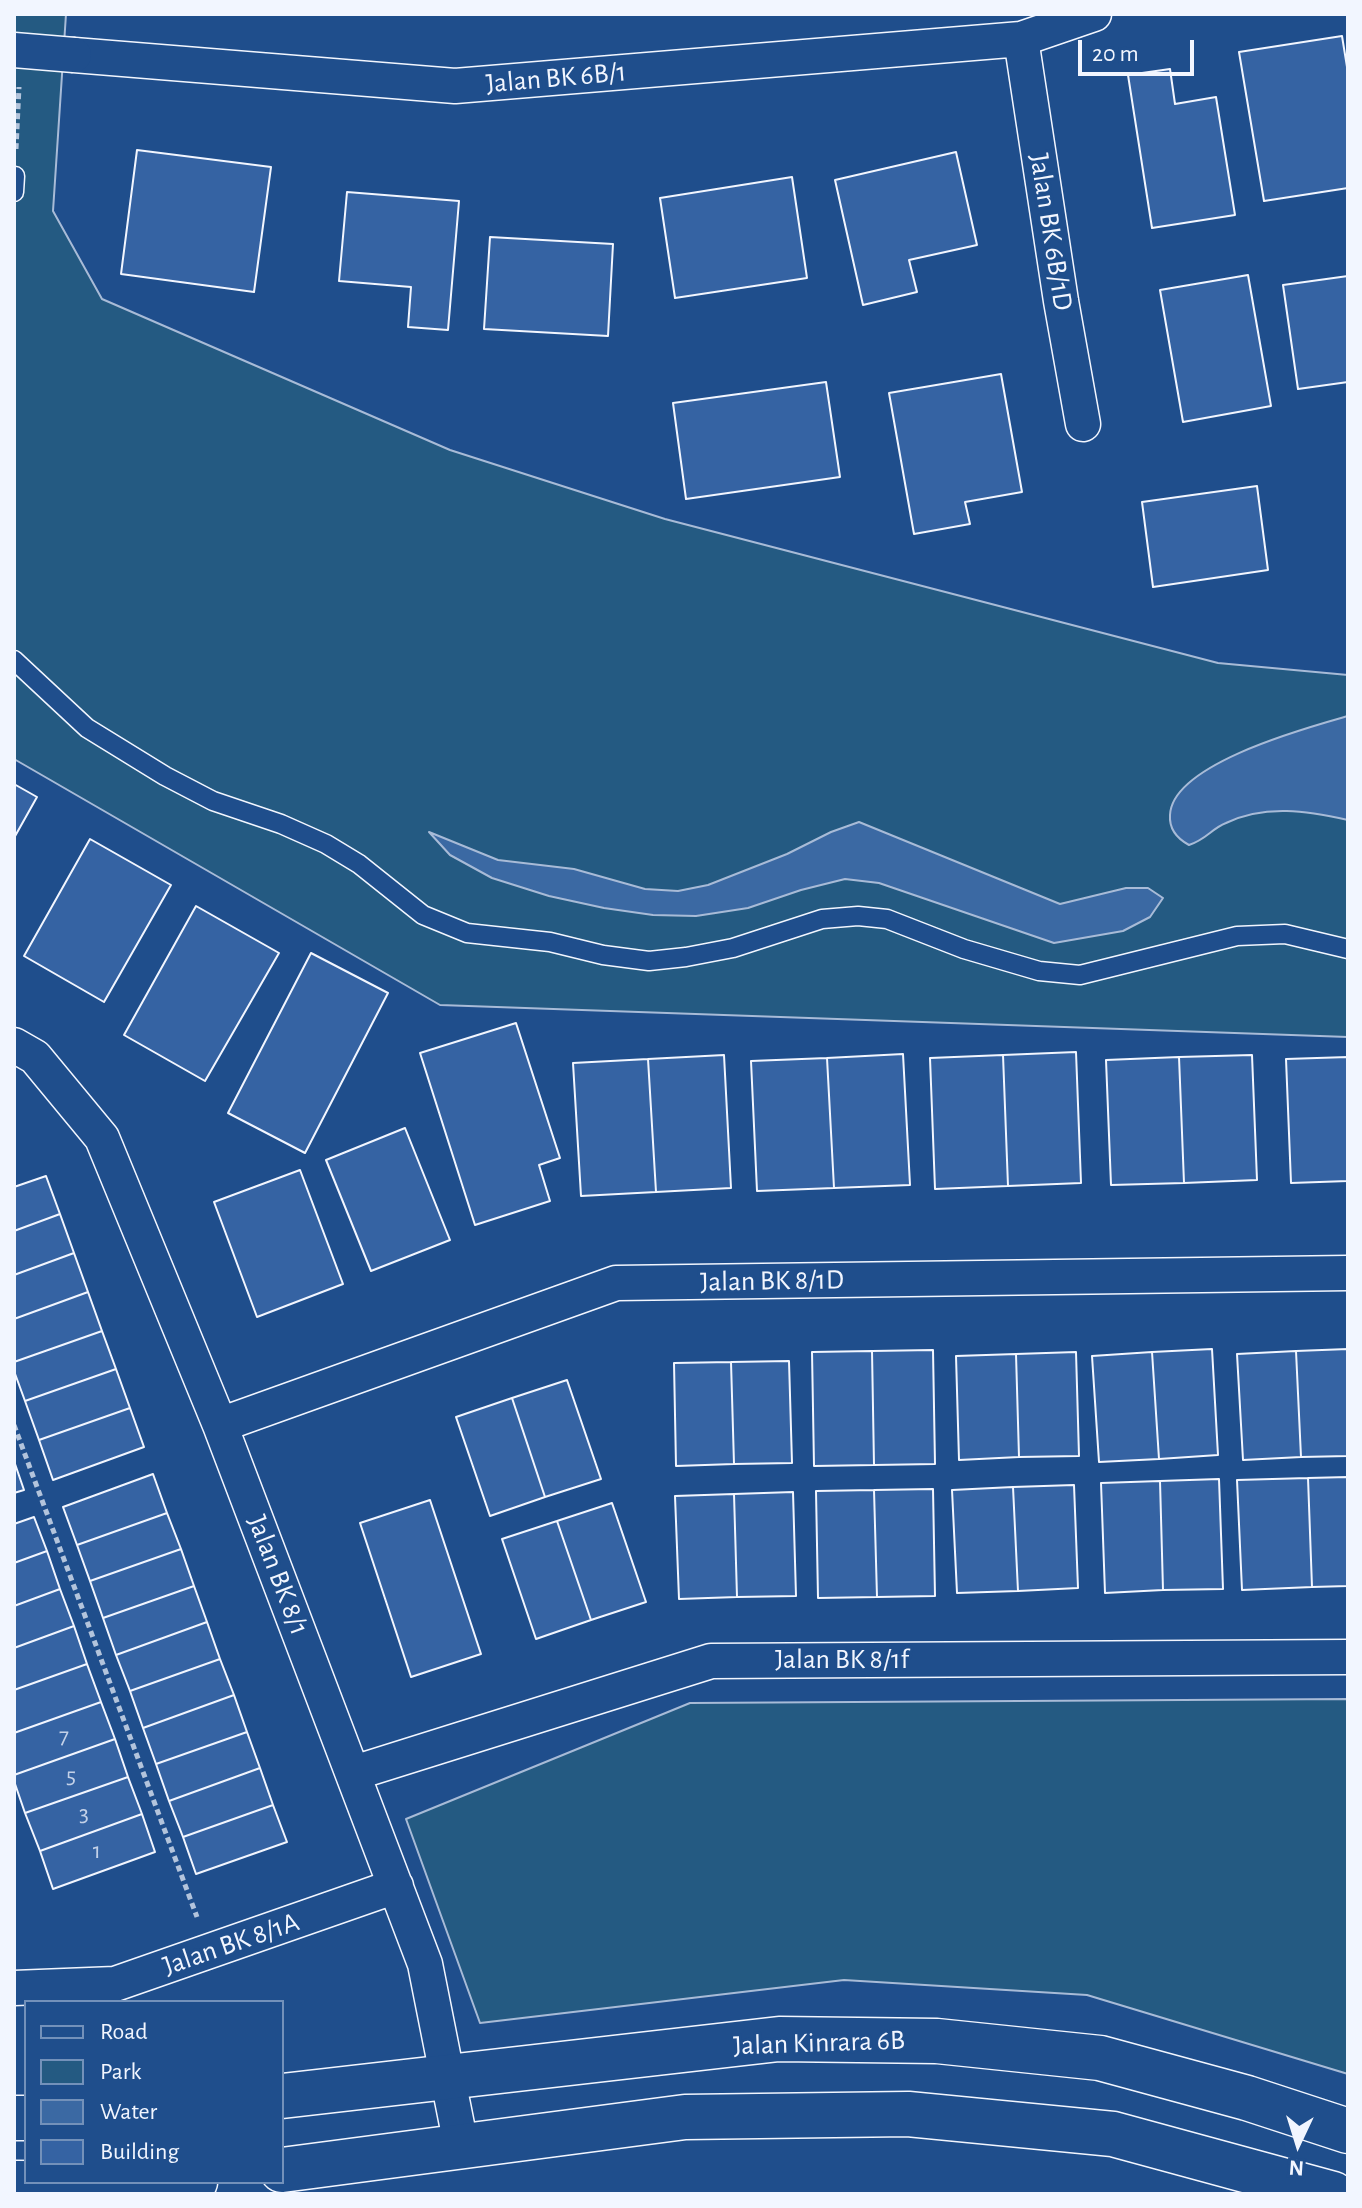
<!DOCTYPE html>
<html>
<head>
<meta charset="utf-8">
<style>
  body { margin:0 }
  #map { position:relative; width:1362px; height:2208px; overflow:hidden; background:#1f4e8c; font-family:"Alegreya Sans",sans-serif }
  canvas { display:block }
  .frame { position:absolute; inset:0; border:16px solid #f2f6ff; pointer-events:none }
  .legend { position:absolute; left:24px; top:2000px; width:260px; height:184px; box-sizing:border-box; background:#1f4e8c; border:2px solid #7391ba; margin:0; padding:10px 14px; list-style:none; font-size:24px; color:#f2f6ff }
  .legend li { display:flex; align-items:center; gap:16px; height:40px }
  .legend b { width:40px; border:2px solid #7391ba }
  .north { position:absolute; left:1258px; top:2104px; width:80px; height:80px; -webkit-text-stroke:6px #1f4e8c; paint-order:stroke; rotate:184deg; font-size:22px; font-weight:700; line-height:32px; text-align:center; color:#f2f6ff }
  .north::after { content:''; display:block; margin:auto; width:28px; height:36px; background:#f2f6ff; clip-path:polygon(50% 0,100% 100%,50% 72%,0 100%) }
  .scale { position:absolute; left:1078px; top:40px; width:116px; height:36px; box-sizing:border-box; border:4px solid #f2f6ff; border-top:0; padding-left:10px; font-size:24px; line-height:28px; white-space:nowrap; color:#f2f6ff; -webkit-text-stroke:6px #1f4e8c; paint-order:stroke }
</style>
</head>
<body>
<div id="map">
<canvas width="1362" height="2208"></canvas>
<div class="frame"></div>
<ul class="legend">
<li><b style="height:10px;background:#1f4e8c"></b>Road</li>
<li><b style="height:22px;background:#245a82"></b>Park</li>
<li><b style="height:22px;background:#3b69a3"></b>Water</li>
<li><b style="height:22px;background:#3563a3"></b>Building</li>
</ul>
<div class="north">N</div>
<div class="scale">20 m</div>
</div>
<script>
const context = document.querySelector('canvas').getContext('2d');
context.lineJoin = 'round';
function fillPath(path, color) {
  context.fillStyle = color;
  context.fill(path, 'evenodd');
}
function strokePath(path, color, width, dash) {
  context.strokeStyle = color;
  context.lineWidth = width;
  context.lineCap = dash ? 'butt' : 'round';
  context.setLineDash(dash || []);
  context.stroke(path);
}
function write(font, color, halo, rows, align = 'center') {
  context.font = font + ' "Alegreya Sans",sans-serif';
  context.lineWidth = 6;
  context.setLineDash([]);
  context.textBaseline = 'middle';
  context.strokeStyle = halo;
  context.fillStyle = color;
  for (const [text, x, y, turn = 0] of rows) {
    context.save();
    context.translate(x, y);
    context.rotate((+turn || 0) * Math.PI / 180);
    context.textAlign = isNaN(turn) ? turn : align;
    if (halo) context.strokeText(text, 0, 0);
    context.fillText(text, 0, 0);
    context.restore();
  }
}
const green = new Path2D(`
  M14,14H66L53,211L102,299L450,450L665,519L1218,663L1348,675V1037L440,1005L14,759Z
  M1348,1699V2074L1087,1995L844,1980L480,2023L406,1819L690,1703Z`);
fillPath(green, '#245a82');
strokePath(green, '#a8bbd7', 2);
const water = new Path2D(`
  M1348,716V820C1308,811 1265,804 1226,823C1211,829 1207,839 1189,845C1178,839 1169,829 1170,815C1172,764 1306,728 1348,716Z
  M859,822L1060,904L1126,888H1148L1163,898L1150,917L1123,931L1054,943L879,883L845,879L801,890L748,908L696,916L653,915L604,908L549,896L492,878L450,855L429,832L498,860L574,869L645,889L678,891L708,885L787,854L831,832Z`);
fillPath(water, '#3b69a3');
strokePath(water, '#a8bbd7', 2);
const building = new Path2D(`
  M1342,36L1348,73V188L1264,201L1239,52Z
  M1170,69L1175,104L1216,97L1235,215L1152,228L1128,75Z
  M137,150L271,167L254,292L121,274Z
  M956,152L977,245L909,260L917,292L863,305L835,180Z
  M792,177L807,278L675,298L660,198Z
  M347,192L459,201L448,330L408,327L411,287L339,281Z
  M490,237L613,244L608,336L484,329Z
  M1248,275L1271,406L1183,422L1160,290Z
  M1348,276V382L1298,389L1283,285Z
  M1001,374L1022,492L965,502L970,524L914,534L889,393Z
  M826,382L840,477L686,499L673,403Z
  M1257,486L1268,570L1153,587L1142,502Z
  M14,784L37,797L14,838Z
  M90,839L171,885L104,1002L24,956Z
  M196,906L279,953L205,1081L124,1035Z
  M311,953L388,993L305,1153L228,1113Z
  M516,1023L560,1158L539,1165L550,1201L475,1225L420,1053Z
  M1076,1052L1081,1183L1008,1186L1003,1055Z
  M903,1054L910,1185L834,1188L827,1058Z
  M724,1055L731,1188L656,1192L648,1059Z
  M1003,1055L1008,1186L935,1189L930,1058Z
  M1252,1055L1257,1180L1184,1183L1179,1057Z
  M1179,1057L1184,1183L1111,1185L1106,1060Z
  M1348,1057V1181L1291,1183L1286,1059Z
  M827,1058L834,1188L757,1191L751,1061Z
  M648,1059L656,1192L581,1196L573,1063Z
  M405,1128L450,1240L371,1271L326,1160Z
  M300,1170L343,1284L257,1317L214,1202Z
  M46,1176L60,1214L14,1231V1187Z
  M60,1214L74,1253L14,1275V1231Z
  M74,1253L88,1292L14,1319V1275Z
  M88,1292L102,1331L14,1362V1319Z
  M102,1331L116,1369L25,1401L14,1371V1362Z
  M1212,1349L1218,1455L1159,1459L1152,1352Z
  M1348,1349V1456L1301,1457L1296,1351Z
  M933,1350L935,1464L874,1465L872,1351Z
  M872,1351L874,1465L814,1466L812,1352Z
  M1296,1351L1301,1457L1243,1460L1237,1354Z
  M1076,1352L1079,1456L1019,1457L1016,1354Z
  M1152,1352L1159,1459L1099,1462L1092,1356Z
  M1016,1354L1019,1457L959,1460L956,1356Z
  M789,1361L792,1463L734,1464L731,1362Z
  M731,1362L734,1464L676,1466L674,1363Z
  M116,1369L130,1408L39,1440L25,1401Z
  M567,1380L601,1479L545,1497L512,1398Z
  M512,1398L545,1497L490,1516L456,1417Z
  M130,1408L144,1447L53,1480L39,1440Z
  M14,1461L24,1490L14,1493Z
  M153,1474L167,1513L77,1545L63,1507Z
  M1348,1477V1586L1312,1587L1308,1478Z
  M1308,1478L1312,1587L1242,1590L1237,1480Z
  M1219,1479L1223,1589L1163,1590L1160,1481Z
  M1160,1481L1163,1590L1105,1593L1101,1483Z
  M1074,1485L1078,1588L1018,1591L1013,1487Z
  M1013,1487L1018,1591L957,1593L952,1490Z
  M933,1489L935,1596L877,1597L874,1490Z
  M874,1490L877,1597L818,1598L816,1491Z
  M793,1492L796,1596L737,1597L734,1494Z
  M734,1494L737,1597L679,1599L675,1496Z
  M430,1500L481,1654L411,1677L360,1523Z
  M612,1503L646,1602L591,1620L557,1521Z
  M167,1513L181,1549L90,1581L77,1545Z
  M34,1517L47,1551L14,1563V1524Z
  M557,1521L591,1620L536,1639L502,1539Z
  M181,1549L194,1586L103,1618L90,1581Z
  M47,1551L60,1589L14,1606V1563Z
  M194,1586L207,1622L116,1655L103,1618Z
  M60,1589L74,1626L14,1648V1606Z
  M207,1622L220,1659L130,1691L116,1655Z
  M74,1626L87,1664L14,1690V1648Z
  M220,1659L234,1695L143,1728L130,1691Z
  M87,1664L101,1702L14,1733V1690Z
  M234,1695L247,1732L156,1764L143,1728Z
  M101,1702L115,1739L14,1775V1733Z
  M247,1732L260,1768L169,1801L156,1764Z
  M115,1739L128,1777L25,1813L14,1781V1775Z
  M260,1768L273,1805L183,1837L169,1801Z
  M128,1777L142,1814L40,1851L25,1813Z
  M273,1805L287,1842L196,1874L183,1837Z
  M142,1814L155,1852L53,1889L40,1851Z`);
fillPath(building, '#3563a3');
strokePath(building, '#f2f6ff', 2);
const service = new Path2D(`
  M14,192L15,176
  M14,660L87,728L165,776L213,801L281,824L326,844L359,864L423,915L467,933L550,942L603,955L649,961L686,957L733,948L822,919L858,916L887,919L964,949L1039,971L1080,975L1237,936L1285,934L1348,949`);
const minor = new Path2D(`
  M1021,39L1061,301L1083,424
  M74,55L455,86L1021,39L1094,14
  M14,1045L35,1057L102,1138L220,1425L425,1964L461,2145
  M220,1425L616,1283L1348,1273
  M354,1773L711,1661L1348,1657
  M14,1988L115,1984L396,1886`);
const tertiary = new Path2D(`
  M282,2096L779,2039L937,2041L1100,2058L1247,2098L1348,2131
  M14,2118H26
  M282,2170L685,2117L908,2114L1113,2134L1333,2194
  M14,2183L182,2184L195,2182`);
strokePath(service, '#f2f6ff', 21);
strokePath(minor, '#f2f6ff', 37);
strokePath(tertiary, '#f2f6ff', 47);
strokePath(new Path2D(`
  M16,149L19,87
  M14,1425L197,1917`), '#b3c4dc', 5, [6, 4]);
strokePath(service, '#1f4e8c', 18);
strokePath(minor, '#1f4e8c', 34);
strokePath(tertiary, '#1f4e8c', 44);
const minorBridge = new Path2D(`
  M14,50L74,55`);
strokePath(minorBridge, '#f2f6ff', 37, []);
strokePath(minorBridge, '#1f4e8c', 34);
write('24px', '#c3d1e8', null, [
  ["7",64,1736],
  ["5",71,1776],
  ["3",84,1814],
  ["1",97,1851]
]);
write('28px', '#f2f6ff', '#1f4e8c', [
  ["Jalan BK 6B/1",556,78,-5],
  ["Jalan BK 6B/1D",1051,232,81],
  ["Jalan BK 8/1D",772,1281,-1],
  ["Jalan BK 8/1",278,1575,69],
  ["Jalan BK 8/1f",842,1660],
  ["Jalan BK 8/1A",231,1944,-19],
  ["Jalan Kinrara 6B",819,2043,-2]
]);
</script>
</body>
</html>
